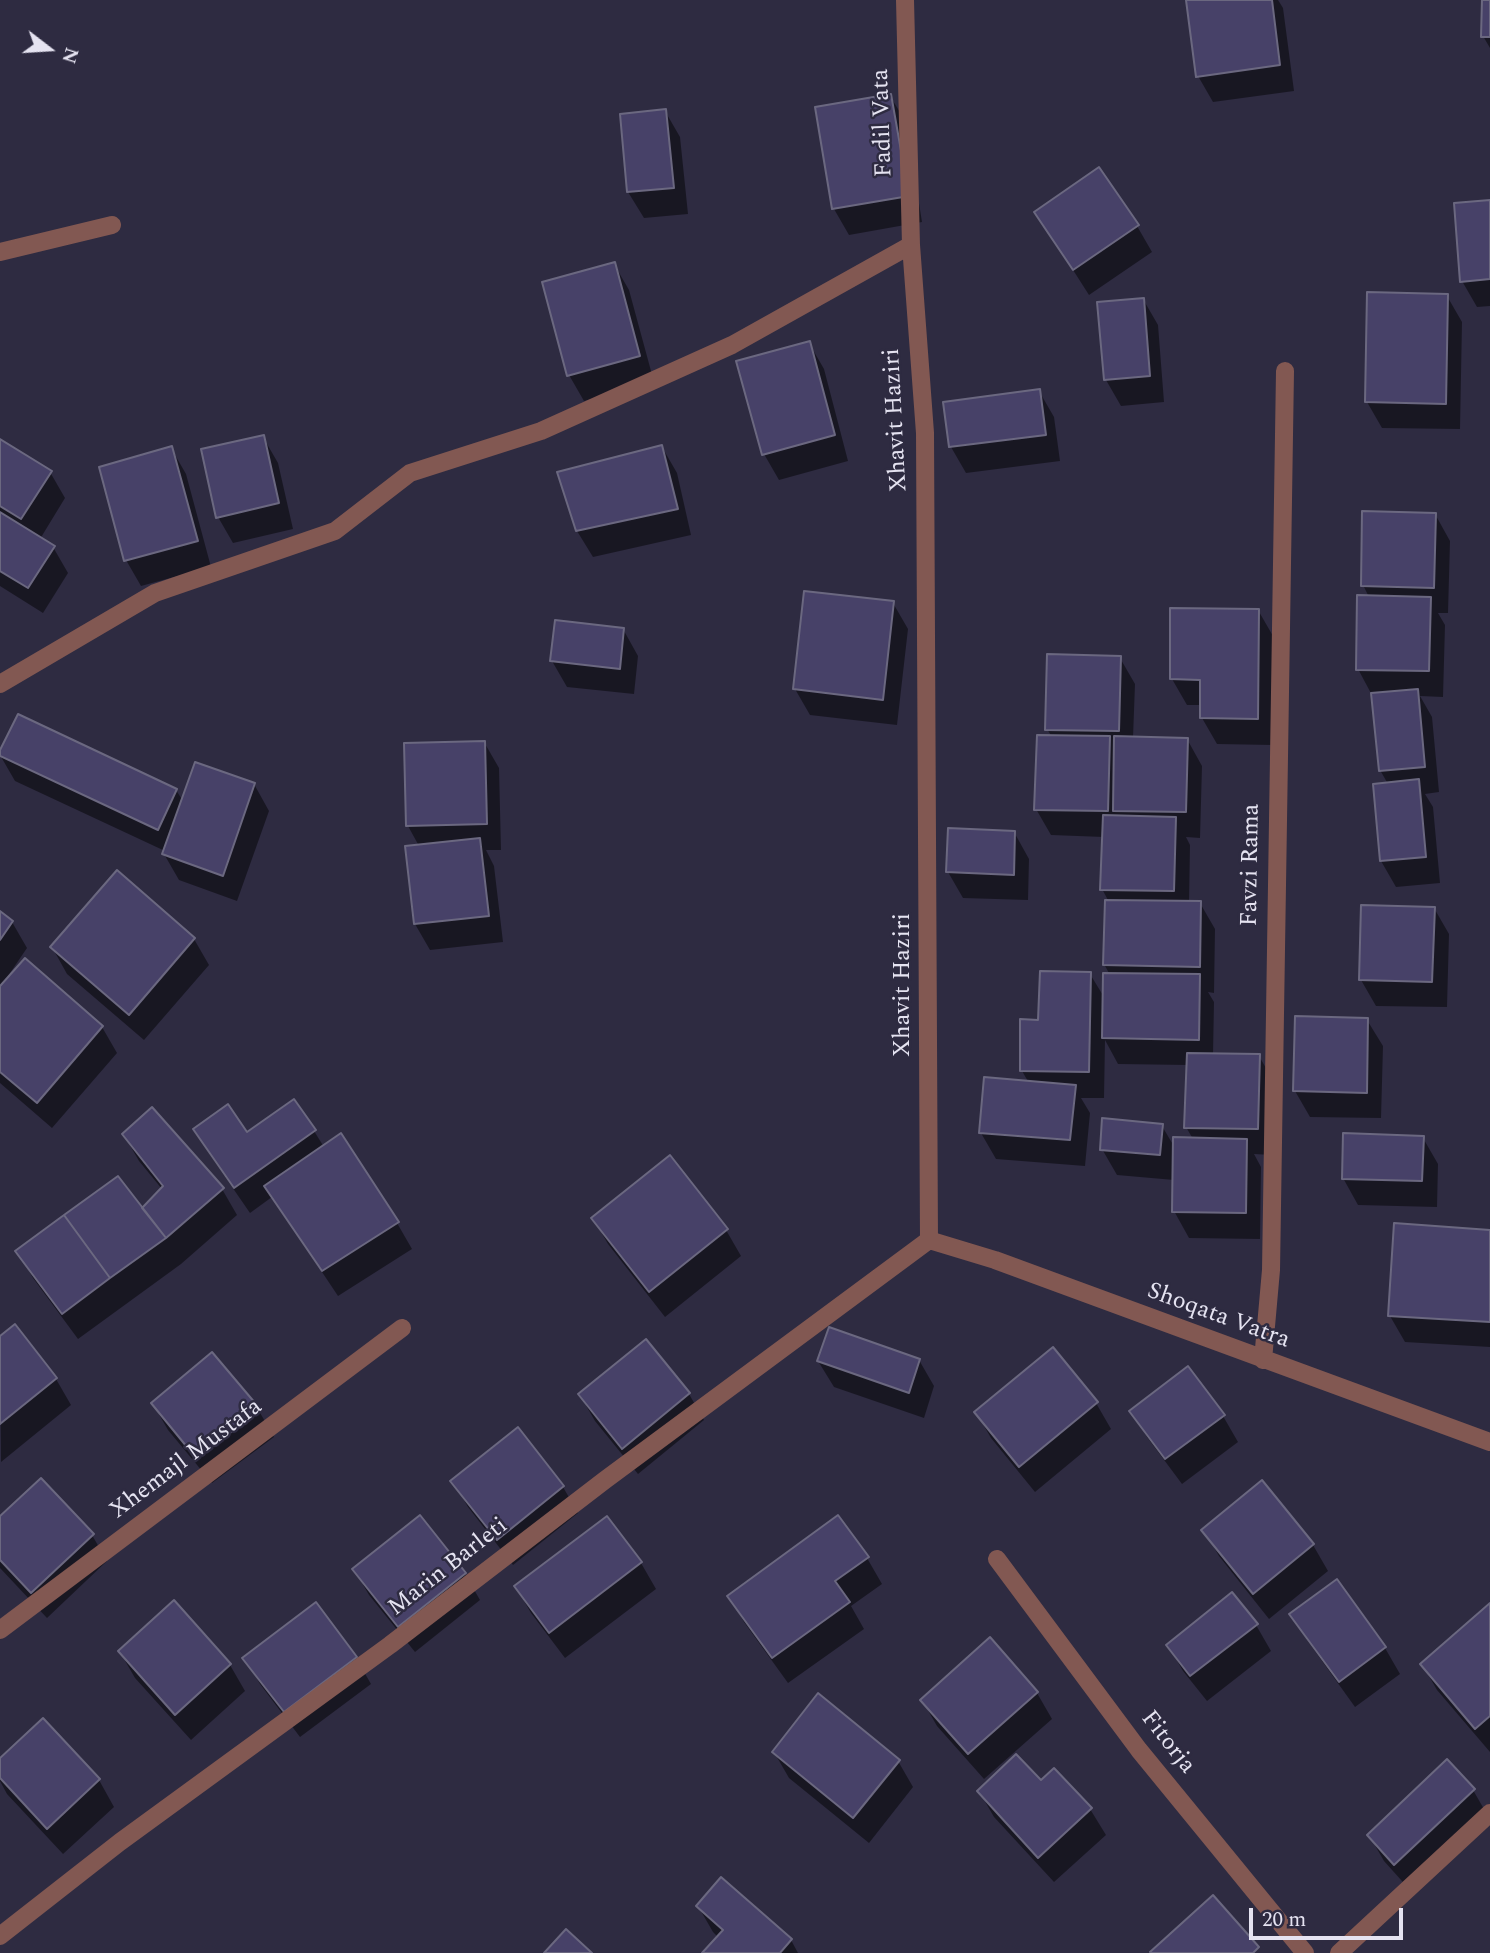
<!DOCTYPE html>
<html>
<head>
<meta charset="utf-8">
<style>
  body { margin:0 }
  #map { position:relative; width:1490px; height:1953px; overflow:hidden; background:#2e2b41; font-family:Spectral,serif }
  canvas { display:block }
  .north { position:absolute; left:14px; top:14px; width:70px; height:70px; -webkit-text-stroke:5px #2e2b41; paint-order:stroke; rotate:107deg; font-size:19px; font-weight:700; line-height:28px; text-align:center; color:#e5e3f1 }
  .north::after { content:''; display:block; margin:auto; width:24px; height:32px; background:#e5e3f1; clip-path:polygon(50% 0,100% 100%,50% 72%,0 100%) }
  .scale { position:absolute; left:1249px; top:1908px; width:154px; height:32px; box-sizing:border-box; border:4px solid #e5e3f1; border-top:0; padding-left:9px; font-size:21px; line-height:24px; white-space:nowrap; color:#e5e3f1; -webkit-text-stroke:5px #2e2b41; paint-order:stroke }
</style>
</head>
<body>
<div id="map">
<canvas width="1490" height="1953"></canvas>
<div class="north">N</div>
<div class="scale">20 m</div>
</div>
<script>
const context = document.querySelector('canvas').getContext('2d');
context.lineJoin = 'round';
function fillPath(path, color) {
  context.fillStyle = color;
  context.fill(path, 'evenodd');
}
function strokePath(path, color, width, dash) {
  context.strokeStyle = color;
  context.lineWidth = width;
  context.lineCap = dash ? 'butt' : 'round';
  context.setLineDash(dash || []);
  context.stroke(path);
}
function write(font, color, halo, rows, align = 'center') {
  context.font = font + ' Spectral,serif';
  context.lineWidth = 5;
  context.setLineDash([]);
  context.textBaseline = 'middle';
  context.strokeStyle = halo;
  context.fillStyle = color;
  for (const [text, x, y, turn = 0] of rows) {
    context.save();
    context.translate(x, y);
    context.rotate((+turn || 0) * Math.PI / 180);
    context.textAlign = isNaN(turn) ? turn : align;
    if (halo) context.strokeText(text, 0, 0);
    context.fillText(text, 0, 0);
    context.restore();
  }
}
fillPath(new Path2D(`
  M1188,0H1278L1283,8L1294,91L1213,102L1198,76Z
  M1484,0H1490V48L1483,36Z
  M890,96L906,122L922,222L849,235L834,209L817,109Z
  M665,111L680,137L688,214L644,218L628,192Z
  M1490,202V306L1477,307L1462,281Z
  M1036,212L1137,226L1152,252L1089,295Z
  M614,264L629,290L654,382L584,401L569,375Z
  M1447,296L1462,322L1460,429L1382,428L1367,402Z
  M1143,299L1158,325L1164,402L1121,406L1106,380Z
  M809,343L824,369L848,461L779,480L764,454Z
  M1039,391L1054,417L1060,461L966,473L951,447L945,403Z
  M263,437L278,463L293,529L233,543L218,517Z
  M0,441L50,472L65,498L40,539L53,547L68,573L43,613L0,586Z
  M662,447L677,473L691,535L593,557L577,531Z
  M171,448L186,474L211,567L141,586L126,560Z
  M1435,514L1450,541L1448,613H1438L1445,625L1443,697L1420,696L1432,717L1439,792L1425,794L1433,807L1440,883L1396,887L1381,861L1388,784L1380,770L1373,697L1358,669L1369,597L1363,585Z
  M893,603L908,629L897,725L810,715L795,689Z
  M1258,610L1273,636L1272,745L1217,744L1202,718V705H1187L1172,679Z
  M623,629L638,656L634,694L567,687L552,661Z
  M1120,658L1135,684L1133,738L1187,739L1202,766L1200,838L1186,837L1190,845L1189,903H1200L1215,929L1214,993L1208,992L1214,1002L1213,1055L1259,1056L1274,1082L1272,1155L1254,1154L1261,1167L1260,1239L1189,1238L1174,1211V1180L1117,1175L1102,1149L1162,1126L1175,1148L1193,1139L1186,1127L1188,1065L1118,1064L1105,1040L1104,1098H1081L1090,1113L1085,1166L996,1159L981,1133L1029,1083L1022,1071L1040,1021L1090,974L1104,997L1110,975L1104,964L1109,902L1102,889L1104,837L1051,835L1036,809L1052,737L1047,729Z
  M484,742L499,768L501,850H486L494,866L503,942L430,950L415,924L419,846L408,826Z
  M0,755L176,790L183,801L254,784L269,811L237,901L179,880L164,854L165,851L15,781Z
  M1014,832L1029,859L1028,900L963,898L948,872Z
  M1434,908L1449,934L1447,1007L1376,1006L1361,980Z
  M0,914L12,922L27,948L8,976L102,1027L117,1053L52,1128L0,1083Z
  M194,939L209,965L144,1040L67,974L52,947Z
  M1367,1020L1383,1046L1381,1118L1310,1117L1295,1091Z
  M195,1130L247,1135L314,1131L324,1147L397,1223L412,1249L338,1296L272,1197L250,1213L210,1155Z
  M124,1135L222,1189L237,1215L181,1264L78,1339L33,1278L18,1252L141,1210L162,1189L139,1161Z
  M1423,1138L1438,1164L1437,1207L1358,1205L1343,1178Z
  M670,1158L726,1230L741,1256L665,1317L608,1244L593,1218Z
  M1490,1231V1347L1405,1342L1390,1316Z
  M14,1327L56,1379L71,1405L1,1462L0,1338Z
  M646,1341L689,1394L704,1420L638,1474L595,1421L580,1395Z
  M919,1360L934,1386L924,1418L834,1387L818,1361Z
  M1096,1403L1111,1429L1035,1492L991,1438L976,1412Z
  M153,1404L259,1411L274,1437L212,1483L168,1430Z
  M1131,1411L1223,1416L1238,1442L1182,1484L1147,1437Z
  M453,1481L563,1487L578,1513L513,1565L468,1507Z
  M1262,1483L1313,1545L1328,1571L1269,1619L1219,1556L1204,1530Z
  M420,1517L465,1574L480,1600L415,1652L369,1595L354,1569Z
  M607,1518L641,1563L656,1589L565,1658L531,1613L516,1587Z
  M0,1519L92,1535L107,1561L47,1618L0,1568Z
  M867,1558L882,1584L851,1606L864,1629L788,1683L744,1622L729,1596Z
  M1336,1581L1385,1648L1400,1674L1355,1707L1307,1640L1292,1614Z
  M174,1603L230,1665L245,1691L191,1740L135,1678L120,1652Z
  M1490,1605V1752L1437,1690L1422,1664Z
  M1256,1625L1271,1651L1207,1701L1183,1671L1168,1645Z
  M245,1658H356L371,1684L300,1737L260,1684Z
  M1037,1693L1052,1719L984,1779L937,1726L922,1700Z
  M43,1720L99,1780L114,1807L63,1854L7,1794L0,1781V1761Z
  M774,1752L898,1761L913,1787L869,1843L789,1778Z
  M1040,1782L1090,1809L1106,1835L1054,1882L994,1817L979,1791Z
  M1473,1790L1488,1816L1410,1890L1384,1861L1369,1835Z
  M698,1906L791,1940L798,1953H704L718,1937L713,1932Z`), '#0007');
const building = new Path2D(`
  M1186,0H1272L1280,65L1196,77Z
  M1482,0H1490V37H1481Z
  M891,94L909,196L832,209L815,107Z
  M666,109L674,188L627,192L620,114Z
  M1099,167L1139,225L1073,270L1034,212Z
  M1490,200V279L1460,282L1454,203Z
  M615,262L640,356L567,376L542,282Z
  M1367,292L1448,294L1446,404L1365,402Z
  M1144,298L1150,376L1104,380L1097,302Z
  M810,341L835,435L762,455L736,361Z
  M1040,389L1046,435L949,447L943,402Z
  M264,435L279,503L216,518L201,449Z
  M0,439L52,471L21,519L0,506Z
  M662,445L678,509L576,531L557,472Z
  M172,446L198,541L124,561L99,467Z
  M1362,511L1436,513L1434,588L1361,586Z
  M0,512L55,546L28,588L0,571Z
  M804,591L894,601L883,700L793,689Z
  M1357,595L1431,597L1429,671L1356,670Z
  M1170,608L1259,609L1258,719L1200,718V680L1170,679Z
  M555,620L624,628L620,669L550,661Z
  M1047,654L1121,656L1119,731L1045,730Z
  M1418,689L1425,767L1379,771L1371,693Z
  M18,714L177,789L158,830L0,756V750Z
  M1037,735L1110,736L1108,811L1034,810Z
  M1114,736L1188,738L1186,812L1113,811Z
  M485,741L487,824L406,826L404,743Z
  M195,762L255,783L223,876L162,854Z
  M1419,779L1426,857L1380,861L1373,784Z
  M1103,815L1176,817L1174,891L1100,890Z
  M948,828L1015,831L1014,875L946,872Z
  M480,838L489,916L414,924L405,846Z
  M117,870L195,938L129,1015L50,947Z
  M1105,900L1201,901L1200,967L1103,965Z
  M1361,905L1435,907L1432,982L1359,980Z
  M0,911L13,921L0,940Z
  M25,958L103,1026L37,1103L0,1072V986Z
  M1040,971L1091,972L1089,1072L1020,1071V1019L1038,1020Z
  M1103,973L1200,974L1199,1040L1102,1038Z
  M1295,1016L1368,1018L1367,1093L1293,1091Z
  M1187,1053L1260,1054L1258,1129L1184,1128Z
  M984,1077L1076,1085L1070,1140L979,1133Z
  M294,1099L316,1130L234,1188L193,1129L228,1104L247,1132Z
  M152,1107L224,1188L166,1238L142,1208L163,1186L122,1134Z
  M1102,1118L1163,1124L1160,1155L1100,1150Z
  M341,1133L399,1222L322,1271L264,1186Z
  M1343,1133L1424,1136L1422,1181L1342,1179Z
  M1173,1137L1247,1139L1246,1213L1172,1212Z
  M670,1155L728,1229L649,1292L591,1218Z
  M118,1176L166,1238L110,1278L64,1215Z
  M64,1215L110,1278L62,1314L15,1251Z
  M1394,1223L1490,1230V1322L1388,1316Z
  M15,1324L57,1378L0,1424V1336Z
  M829,1327L920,1359L909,1393L817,1361Z
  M646,1339L690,1393L622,1449L578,1394Z
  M1053,1347L1098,1402L1019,1467L974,1412Z
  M212,1352L261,1410L196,1458L151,1403Z
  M1188,1366L1225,1415L1165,1459L1129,1411Z
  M518,1427L564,1486L497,1540L450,1481Z
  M41,1478L94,1534L31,1593L0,1560V1516Z
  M1262,1480L1314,1544L1253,1594L1201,1530Z
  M420,1515L466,1573L398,1627L352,1569Z
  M838,1515L869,1557L835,1581L850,1602L772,1658L727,1596Z
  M607,1516L642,1562L549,1633L514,1586Z
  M1337,1579L1386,1647L1339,1682L1289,1614Z
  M1232,1592L1258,1624L1190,1676L1166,1645Z
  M174,1600L231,1664L175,1715L118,1651Z
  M316,1602L357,1657L284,1712L242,1658Z
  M1490,1603V1716L1475,1729L1420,1664Z
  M990,1637L1038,1692L968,1754L920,1700Z
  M818,1693L900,1760L853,1818L772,1752Z
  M43,1718L100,1779L47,1829L0,1778V1758Z
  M1016,1754L1041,1780L1054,1768L1092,1808L1038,1858L977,1791Z
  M1447,1759L1475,1789L1394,1865L1367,1835Z
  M721,1877L792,1939L780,1953H702L723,1930L696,1906Z
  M1213,1895L1259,1947L1253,1953H1151L1150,1952Z
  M566,1929L592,1953H544Z`);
fillPath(building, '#474168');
strokePath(building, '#6b6880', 2);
strokePath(new Path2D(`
  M905,0L911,245
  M0,252L112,225
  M0,684L155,593L335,531L410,473L541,431L732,345L911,245L925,433L929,1240
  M929,1240L995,1260L1490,1442
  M1263,1360L1271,1270L1285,371
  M997,1559L1139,1750L1305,1953
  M0,1630L402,1328
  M0,1936L120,1842L390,1645L605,1480L929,1240
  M1339,1953L1490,1813`), '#825852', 18);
write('24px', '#e5e3f1', '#2e2b41', [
  ["Fadil Vata",884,123,-92],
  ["Xhavit Haziri",897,420,-93],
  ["Favzi Rama",1252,865,-89],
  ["Xhavit Haziri",904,985,-90],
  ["Shoqata Vatra",1218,1317,20],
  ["Xhemajl Mustafa",187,1460,-37],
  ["Marin Barleti",449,1568,-38],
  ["Fitorja",1167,1743,52]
]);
</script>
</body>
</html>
